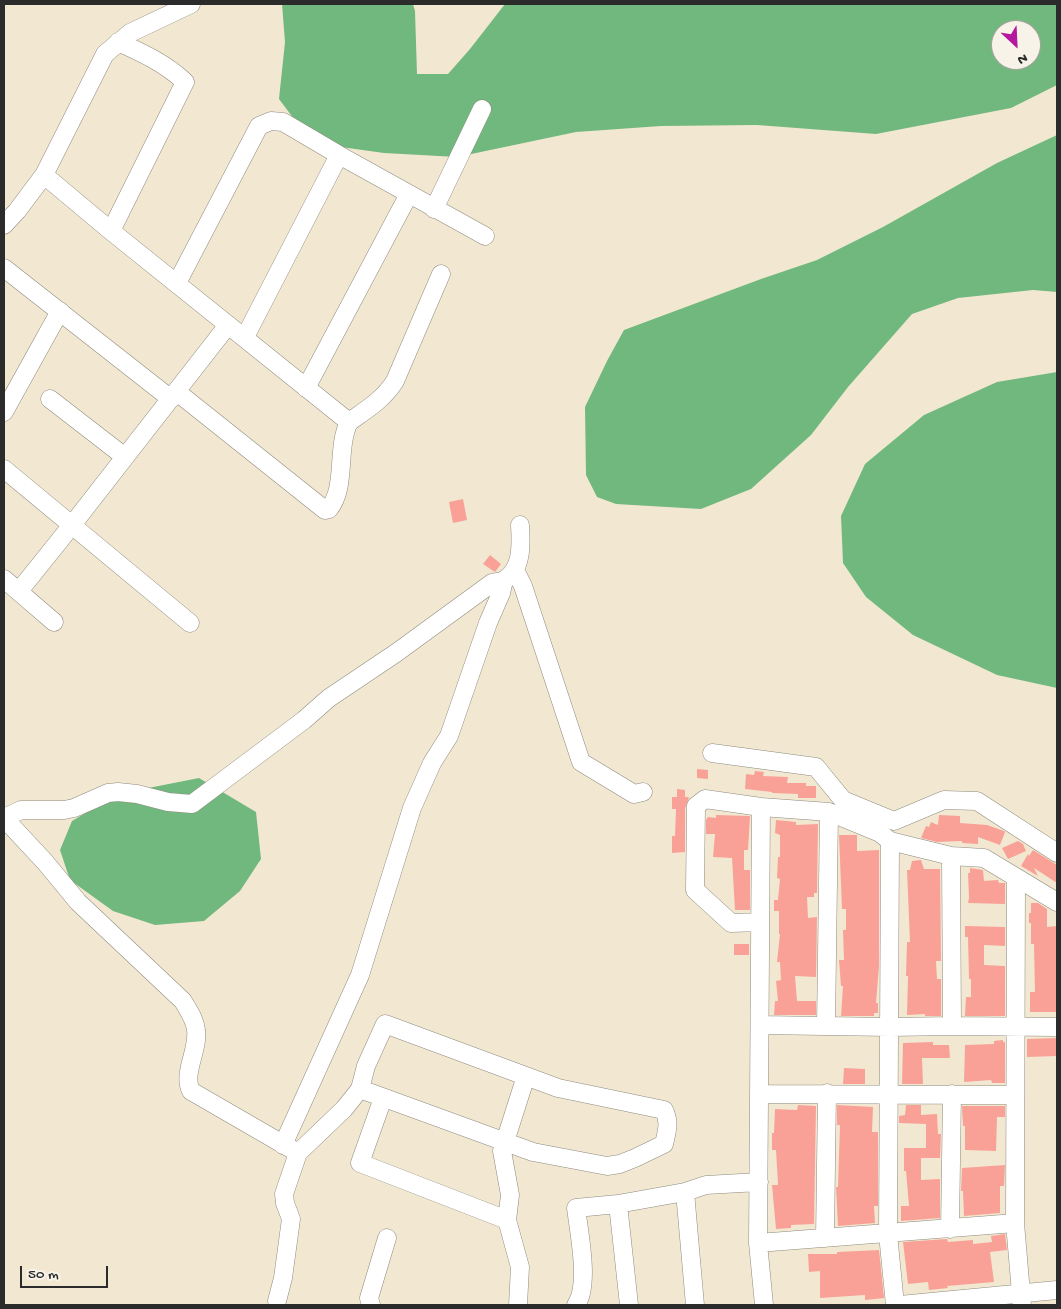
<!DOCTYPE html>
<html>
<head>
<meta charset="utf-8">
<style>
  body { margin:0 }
  #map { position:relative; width:1061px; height:1309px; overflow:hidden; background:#f2e8d2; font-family:"Gochi Hand",sans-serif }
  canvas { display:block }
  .frame { position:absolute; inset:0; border:5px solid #2b2b2b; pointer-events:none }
  .north { position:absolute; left:991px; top:20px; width:50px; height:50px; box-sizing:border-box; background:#f7f3e8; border:1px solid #a5a39c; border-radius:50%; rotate:155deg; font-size:14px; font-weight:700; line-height:20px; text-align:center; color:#2b2b2b }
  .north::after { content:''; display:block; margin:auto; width:18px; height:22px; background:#b5179e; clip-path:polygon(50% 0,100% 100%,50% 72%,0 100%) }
  .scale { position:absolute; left:20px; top:1266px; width:88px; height:22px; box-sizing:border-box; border:2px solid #2b2b2b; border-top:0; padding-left:6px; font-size:15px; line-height:18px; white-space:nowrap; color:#2b2b2b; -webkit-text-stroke:4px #f7f3e8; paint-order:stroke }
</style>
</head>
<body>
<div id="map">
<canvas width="1061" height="1309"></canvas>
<div class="frame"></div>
<div class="north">N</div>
<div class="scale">50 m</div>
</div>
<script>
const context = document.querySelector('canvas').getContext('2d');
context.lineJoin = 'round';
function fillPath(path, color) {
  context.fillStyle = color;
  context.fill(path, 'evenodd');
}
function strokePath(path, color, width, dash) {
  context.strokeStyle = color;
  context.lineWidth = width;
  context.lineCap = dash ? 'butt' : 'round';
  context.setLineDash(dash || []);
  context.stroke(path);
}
fillPath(new Path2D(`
  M282,4H413L415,11L417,74H448L470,49L505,4H1057V85L1011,108L876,134L757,125L661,126L576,132L457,157L384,153L312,143L279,99L285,42ZM1001,30H1031V60H1001Z
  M1057,135V292L1033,290L958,298L912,314L848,387L811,435L751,489L701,509L616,504L597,497L586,475L585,407L607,361L624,330L761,279L817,260L883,227L997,163Z
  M1057,372V688L997,675L913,635L866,597L843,563L841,516L865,464L924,415L997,382Z
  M199,778L256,812L261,859L240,891L204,921L155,925L113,911L70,880L60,850L72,821L118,794Z`), '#71b87e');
fillPath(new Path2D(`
  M463,499L467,520L453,523L449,502Z
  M490,555L501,564L495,572L483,564Z
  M697,769L708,770V779L697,778Z
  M755,771L764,772L763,776L788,777L787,783H806V786H816V798H798V794L772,793V792L745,789L746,774L754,775Z
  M677,789L685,790V797H689L685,809V852L672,853V836H675L676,809H672V797H677Z
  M716,815L750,816L748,850H744V870H750V910H735L732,858L713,857L715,834H706V820L708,817L716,818Z
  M939,815L960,816V823L987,825L1004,831L1005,832L1000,845L978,837V844L962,843V841L937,842L921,838L926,826L929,827L931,822L938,825Z
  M776,820L796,822V825L818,824L817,893H814V897H807L808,918L817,917L816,977L795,976L797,1001H816V1015H774L775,1001H778L776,981L781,980L780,962H777L780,934H779V911H774V900H778L780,879L777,878L778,857H780V835L775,833Z
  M839,835H857V851L879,850V966L876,1003H878V1013H874V1016H841L843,986H841L839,960H844L843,930H846V909H842Z
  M1018,841L1023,844L1026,851L1008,859L1002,848Z
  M1033,850L1057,865V883L1034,868L1038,876L1021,866L1028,854L1029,856Z
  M921,860L924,869H940L941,961H936L937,979H941V1016H925V1014L907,1015L908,976H906L907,942H910L907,870H910L912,861Z
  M970,868L983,870L984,881L998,880L999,883H1005V904L968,903L969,898L968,873H970Z
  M1031,903H1038L1047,909V927L1057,926V1012H1030V992H1035L1034,944H1031V923H1029V913H1031Z
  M965,926L1005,927V946L984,945V965L1005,966V1016H965L966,997H971V979H969L968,937H965Z
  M734,944H749V955H734Z
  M1057,1038V1056L1027,1057V1039Z
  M1003,1040V1042H1005V1083H992L991,1080L964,1082L965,1045L994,1044V1041Z
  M933,1042V1045H949L950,1058H922L923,1084H902L903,1043Z
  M844,1068L865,1069V1084H843Z
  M798,1105L816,1106L814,1224L791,1225V1228L776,1229L772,1185H778L776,1150H772V1133H774L775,1109L797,1110Z
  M837,1105L873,1107L872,1132H878V1206H874L875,1223L838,1226L836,1187H838L840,1125H837Z
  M906,1105H921V1115L937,1114L938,1134H941L940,1158H921V1180L940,1179V1218L901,1221V1206H909L906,1171H904V1148H926V1124L899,1123V1116L905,1115Z
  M962,1106H1005V1117H997L996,1151L965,1150V1126H963Z
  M1005,1165L1004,1186H1000V1213L964,1216L963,1191H961L962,1168Z
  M1005,1234L1007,1250L990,1252L994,1282L947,1286L948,1288L929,1290L928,1282L908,1284L903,1242L947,1239L948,1242L973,1240V1244L992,1242L991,1236Z
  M879,1250L884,1298L865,1300V1295L820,1298V1271L809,1272L808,1254H837V1252Z`), '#f9a196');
const minor = new Path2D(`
  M44,175L111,231L349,422C366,410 383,400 395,381L441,274
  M434,209L482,109
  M4,225L17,211L44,175L105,54L130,33L191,4
  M111,231L185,82C166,64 143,53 118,42
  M4,268L171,399
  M177,283L259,126L271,121L283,122L339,155L485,236
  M245,337L339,155
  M306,388L409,194
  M177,392L325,510L329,509C347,487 336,448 349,422
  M50,399L125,457
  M4,412L60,311
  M4,469L190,623
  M515,570L523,586L581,762L634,794L643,792
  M4,579L54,622
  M19,591L72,525L228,325
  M712,753L816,767L843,800L894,821L944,800L977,801L1057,853
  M761,807L758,1243L764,1305
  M4,818L21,810H64L74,808L108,793L118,792L137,794L168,802L192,804L304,720L329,698L396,653L492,583C496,582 501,582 504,580C523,570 521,542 520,525
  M4,818L45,862L78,902L183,1001C188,1010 195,1019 196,1030C199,1050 182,1073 191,1091L293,1150
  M890,841L888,1234L895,1305
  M951,856L952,1026
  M1016,878L1015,1223L1022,1305
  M760,922L731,923L695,890L696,806L705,799L761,807L829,812L880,833L890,841L951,856L984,858L1057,902
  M760,1025L890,1027L952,1026L1057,1027
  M826,1026L829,812
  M760,1094L1015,1095
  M383,1098L360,1163L507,1220
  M283,1145L360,975L412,808L432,763L449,736L488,623L501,593L504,580
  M685,1192L695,1305
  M618,1204L629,1305
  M950,1229L952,1094
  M825,1238L827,1093
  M758,1243L1015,1223
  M277,1301L283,1278L291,1219L285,1203L284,1194L298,1153L344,1109L360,1089L366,1066L385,1024L558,1088L664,1110C670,1122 667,1131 664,1144L635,1158L620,1164L607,1166L533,1152L360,1089
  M371,1305L369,1298L387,1238
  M518,1305L520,1267L507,1220L510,1195L502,1151L526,1076
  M576,1305C590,1286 579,1232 576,1208L618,1204L685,1192L706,1185L759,1182
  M900,1305L1057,1290`);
strokePath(minor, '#8e8a7e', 19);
strokePath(minor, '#fff', 18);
</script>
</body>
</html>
